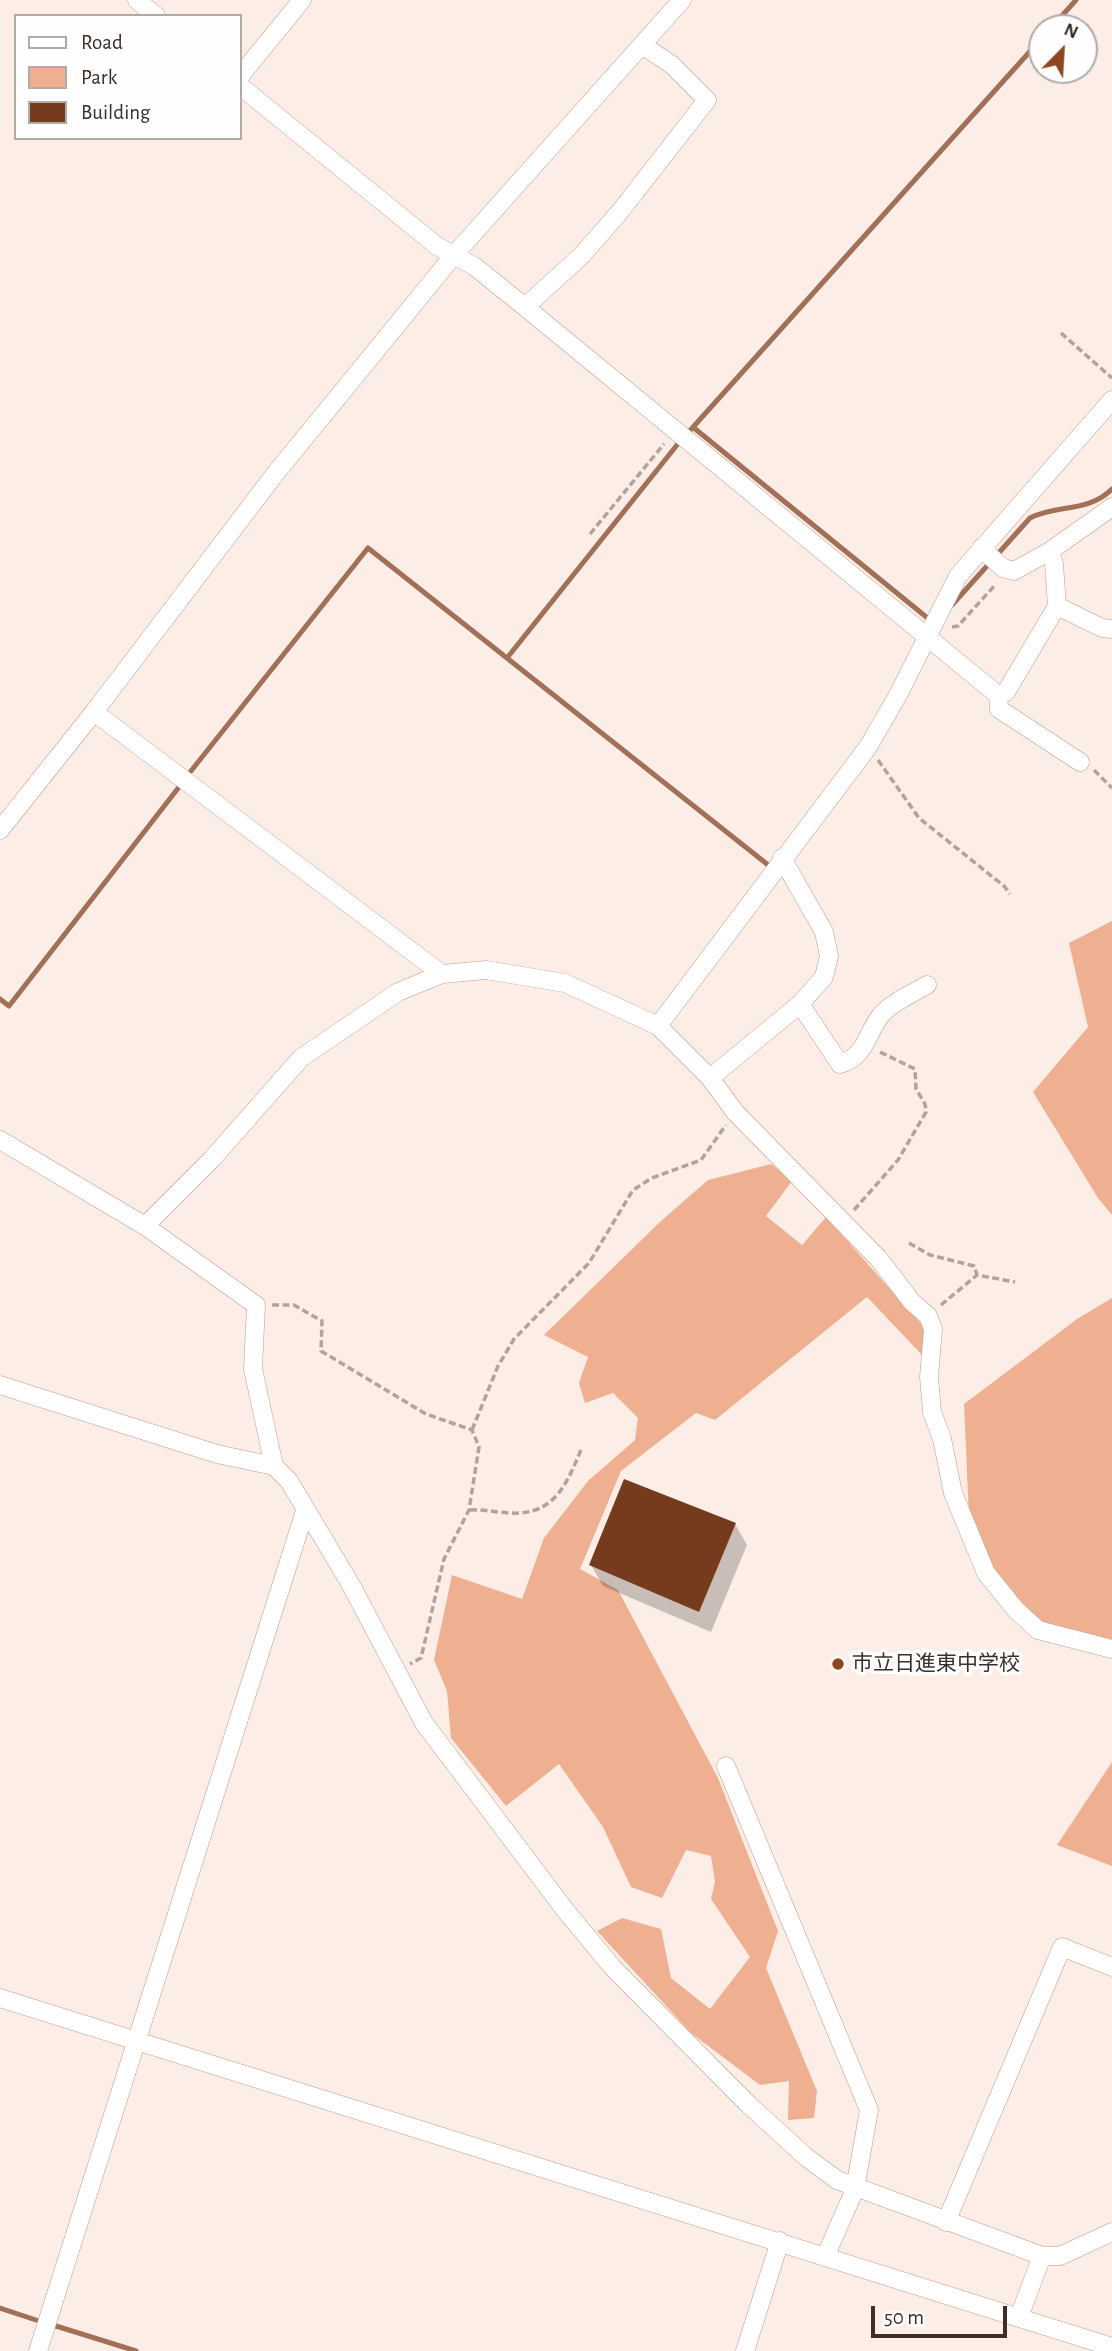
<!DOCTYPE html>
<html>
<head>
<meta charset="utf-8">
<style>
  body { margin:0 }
  #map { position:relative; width:1112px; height:2351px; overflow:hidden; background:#fcede6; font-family:"Alegreya Sans",sans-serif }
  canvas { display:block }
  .legend { position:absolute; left:14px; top:14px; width:228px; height:126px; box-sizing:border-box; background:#fefefe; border:2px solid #b0aba8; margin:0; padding:9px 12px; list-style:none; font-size:21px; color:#3c2f28 }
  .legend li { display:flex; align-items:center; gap:14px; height:35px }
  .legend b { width:35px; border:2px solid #b0aba8 }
  .north { position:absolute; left:1028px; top:14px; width:70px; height:70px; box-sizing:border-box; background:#fefefe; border:2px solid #b0aba8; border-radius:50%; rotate:24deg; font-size:19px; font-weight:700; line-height:28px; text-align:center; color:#3c2f28 }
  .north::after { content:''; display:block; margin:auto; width:24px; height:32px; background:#8d4720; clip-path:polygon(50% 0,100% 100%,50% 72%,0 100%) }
  .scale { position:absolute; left:871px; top:2306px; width:136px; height:32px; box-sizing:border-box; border:4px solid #3c2f28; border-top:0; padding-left:9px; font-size:21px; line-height:24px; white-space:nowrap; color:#3c2f28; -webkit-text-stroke:5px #fefefe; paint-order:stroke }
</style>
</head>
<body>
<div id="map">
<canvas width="1112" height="2351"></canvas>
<ul class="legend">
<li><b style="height:9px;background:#fff"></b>Road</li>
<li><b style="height:19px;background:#efb092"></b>Park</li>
<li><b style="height:19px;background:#753b1c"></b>Building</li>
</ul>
<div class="north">N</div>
<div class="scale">50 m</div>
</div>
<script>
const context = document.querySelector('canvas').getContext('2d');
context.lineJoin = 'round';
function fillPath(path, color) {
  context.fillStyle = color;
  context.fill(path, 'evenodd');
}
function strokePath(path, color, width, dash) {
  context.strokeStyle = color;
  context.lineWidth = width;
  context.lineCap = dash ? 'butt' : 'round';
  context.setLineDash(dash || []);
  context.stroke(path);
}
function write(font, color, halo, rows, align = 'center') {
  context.font = font + ' "Alegreya Sans","Noto Sans JP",sans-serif';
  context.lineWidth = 7;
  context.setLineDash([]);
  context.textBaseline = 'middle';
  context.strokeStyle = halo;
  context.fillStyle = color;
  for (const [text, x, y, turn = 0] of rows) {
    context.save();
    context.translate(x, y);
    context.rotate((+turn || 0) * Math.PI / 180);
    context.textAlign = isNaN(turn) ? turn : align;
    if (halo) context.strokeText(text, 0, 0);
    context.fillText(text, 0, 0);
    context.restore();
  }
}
fillPath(new Path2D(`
  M1112,921V1215L1098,1198L1033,1092L1088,1027L1069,943Z
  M771,1164L792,1181L766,1216L802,1245L826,1217L923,1326L924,1357L867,1297L715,1420L696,1413L621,1471L580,1569L618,1590L718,1778L778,1931L766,1968L817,2091L814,2118L788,2120L789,2081L760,2085L691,2033L597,1931L622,1918L661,1929L671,1978L710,2009L750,1957L711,1899L715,1882L711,1856L686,1850L662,1898L631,1887L603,1827L559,1764L506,1806L451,1738L447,1691L434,1660L452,1575L522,1599L544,1538L588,1481L635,1440L638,1418L613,1393L585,1403L579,1383L588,1357L544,1335L661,1221L708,1180Z
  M1112,1298V1657L1037,1621L994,1572L969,1517L964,1404L1077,1319Z
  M1112,1762V1866L1057,1845Z`), '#efb092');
fillPath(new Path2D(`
  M735,1524L747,1545L711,1632L603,1586L591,1565Z`), '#0003');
strokePath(new Path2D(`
  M1051,28L1076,0
  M694,428L930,620
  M952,605L1030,518C1057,504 1088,513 1112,489
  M507,658L677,445L1042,38
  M191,771L368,548L772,868
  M0,999L9,1006L179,787
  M0,2308L36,2320
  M56,2326L136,2351`), '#a27057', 5);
fillPath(new Path2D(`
  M624,1479L736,1523L699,1612L589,1565Z`), '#753b1c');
const minor = new Path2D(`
  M137,0L156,16
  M240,76L302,0
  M240,86L437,246L474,266L525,307L998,695L999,709L1080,762
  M525,307L581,256L618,214L707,100L672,65L642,45
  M981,548L1003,568L1014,571L1050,551L1112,507
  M1057,606L1102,628L1112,629
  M998,695L1006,692L1057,606L1054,564L1050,551
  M94,712L442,974
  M0,830L94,712L275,474L454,255L682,0
  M800,1004L840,1064C866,1057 866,1034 881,1015C891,1003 913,993 927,985
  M658,1026L868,747L898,695L958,576L1112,400
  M710,1078L800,1004L824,977L829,956L824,932L782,858
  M0,1140L145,1226L256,1305L253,1369L274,1466L289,1481L351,1585L424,1723L565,1910L613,1968L749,2105L806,2157L837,2180L1042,2256H1060L1112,2232
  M145,1226L212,1159L301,1058L398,992L442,974L486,970L565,983L658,1026L710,1078L735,1112L879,1259L912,1302L928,1316L933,1329L929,1377L932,1412L942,1439L953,1493L986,1573L1016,1610L1038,1630L1112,1649
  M0,1385L217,1454L274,1466
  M726,1766L869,2110L855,2189L826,2255
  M0,1998L1112,2347
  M946,2222L1062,1947L1112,1967
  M1019,2317L1042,2256
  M38,2351L305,1511
  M745,2351L780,2241`);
strokePath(minor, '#be9c8c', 19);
strokePath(new Path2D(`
  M1061,333L1112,378
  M590,534L664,444
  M952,627L958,626L996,584
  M878,760L919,818L1004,886L1010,894
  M1094,770L1112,788
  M854,1210L898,1160L926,1112L925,1104L916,1089L915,1069L880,1052
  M909,1243L930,1255L974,1266L977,1275L1015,1282
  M272,1305H294L322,1321L321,1351L426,1414L472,1430L479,1447L469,1510L444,1559L421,1658L410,1664
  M941,1305L977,1275
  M472,1430L498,1366L514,1339L589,1263L633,1190L652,1178L701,1160L726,1125
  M470,1510C486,1509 503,1514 519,1513C557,1511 568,1480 581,1450`), '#b1a39c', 3.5, [7, 3.5]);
strokePath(minor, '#fff', 18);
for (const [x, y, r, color] of [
  [838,1664,7,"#8d4720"]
]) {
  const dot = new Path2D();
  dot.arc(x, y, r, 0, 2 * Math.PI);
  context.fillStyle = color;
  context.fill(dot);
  strokePath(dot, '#fefefe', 2.5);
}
write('21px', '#3c2f28', '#fefefe', [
  ["市立日進東中学校",852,1664]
], 'left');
</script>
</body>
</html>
